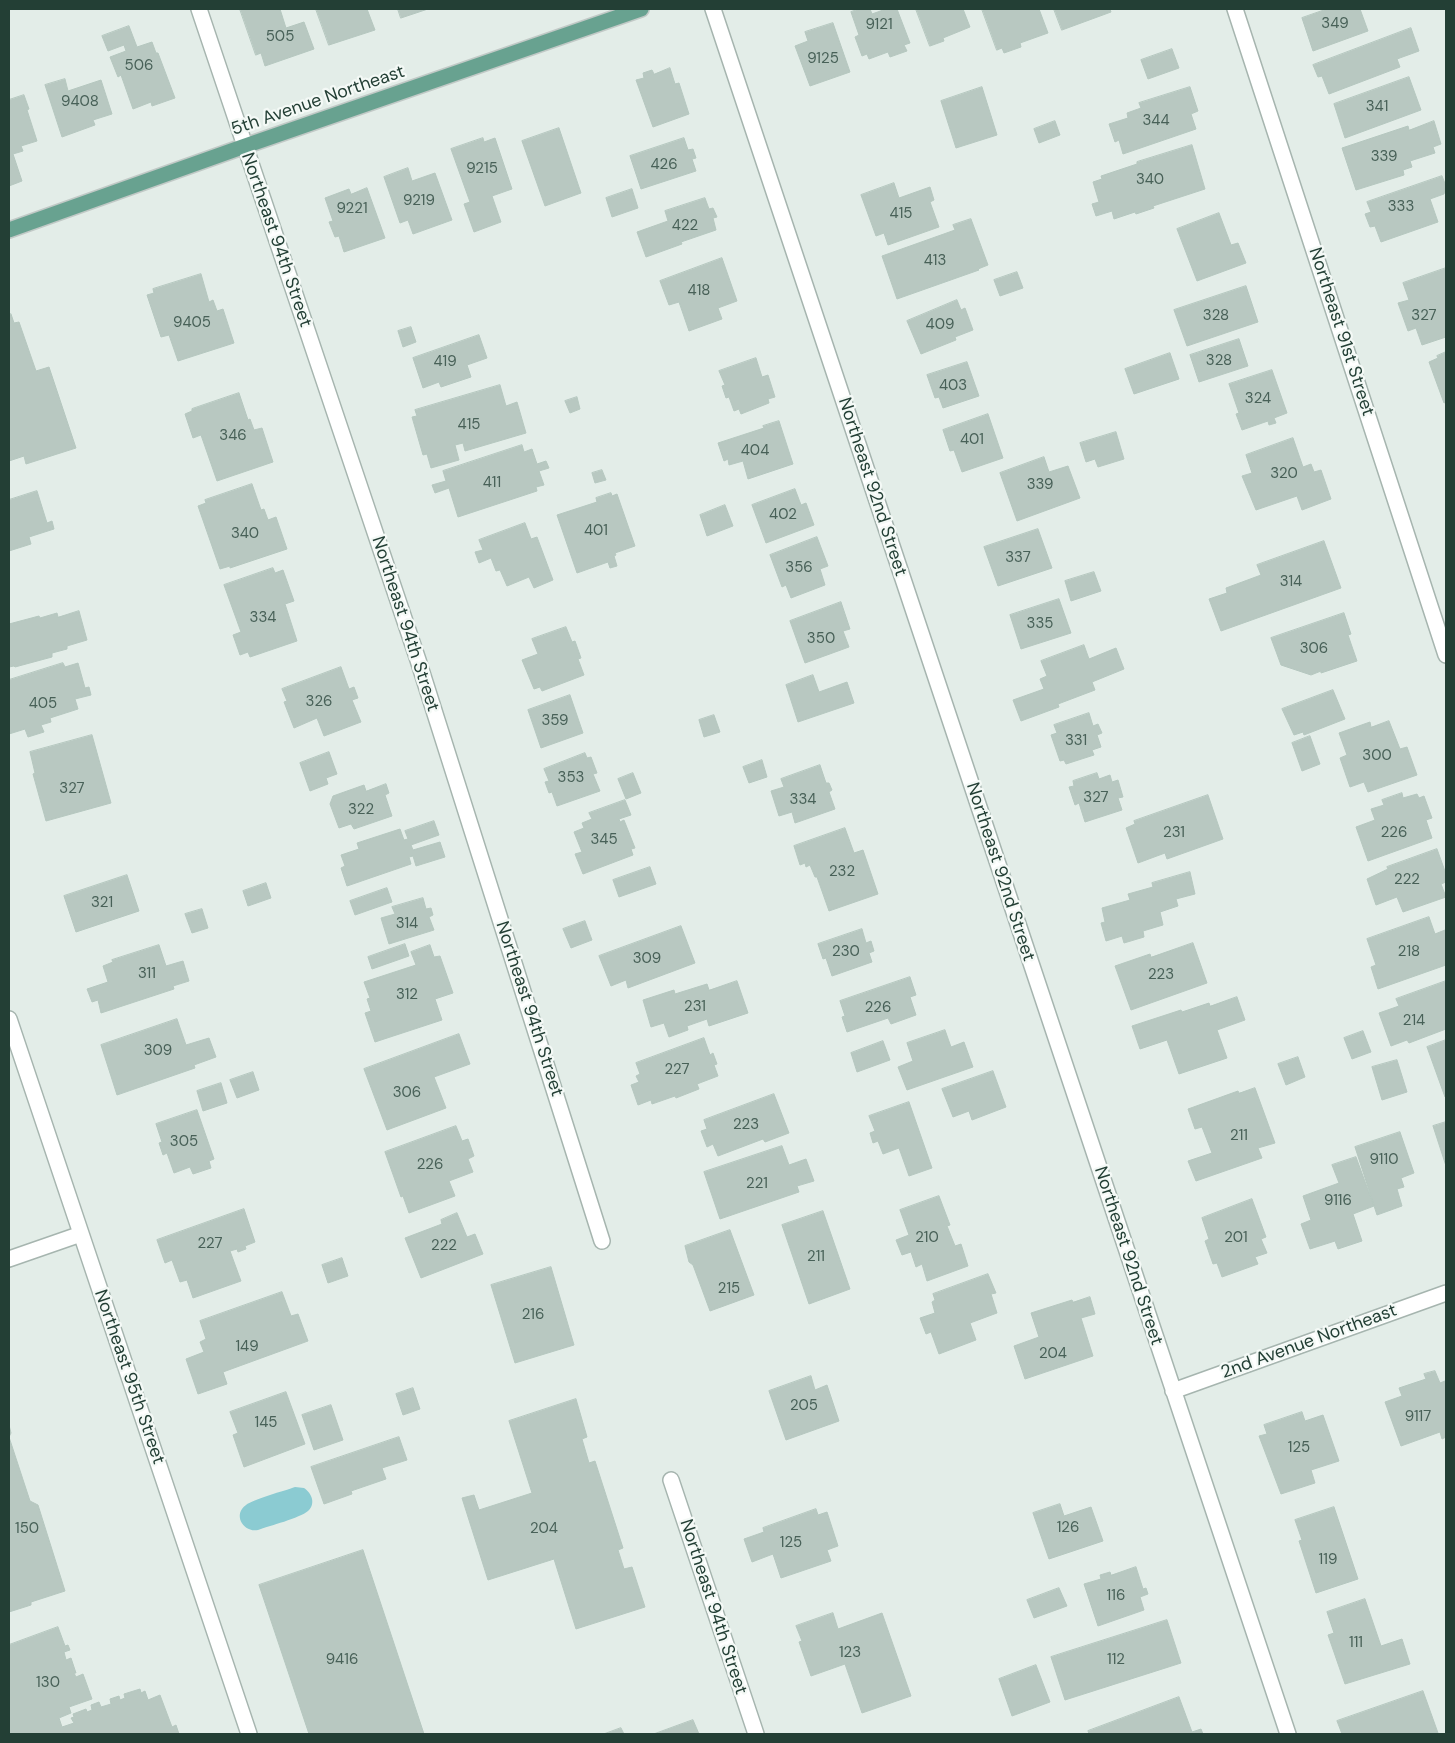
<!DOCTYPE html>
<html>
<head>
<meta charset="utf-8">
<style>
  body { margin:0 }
  #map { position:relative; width:1455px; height:1743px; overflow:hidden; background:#e3ede8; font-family:"DM Sans",sans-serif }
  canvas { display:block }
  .frame { position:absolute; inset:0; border:10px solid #233f35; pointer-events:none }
</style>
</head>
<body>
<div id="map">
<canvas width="1455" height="1743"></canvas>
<div class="frame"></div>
</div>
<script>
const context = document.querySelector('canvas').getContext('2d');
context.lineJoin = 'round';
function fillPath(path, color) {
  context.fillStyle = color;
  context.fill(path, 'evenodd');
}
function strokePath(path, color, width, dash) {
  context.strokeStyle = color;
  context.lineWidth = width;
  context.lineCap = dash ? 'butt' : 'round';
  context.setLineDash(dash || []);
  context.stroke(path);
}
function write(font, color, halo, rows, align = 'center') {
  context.font = font + ' "DM Sans",sans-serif';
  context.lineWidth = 4.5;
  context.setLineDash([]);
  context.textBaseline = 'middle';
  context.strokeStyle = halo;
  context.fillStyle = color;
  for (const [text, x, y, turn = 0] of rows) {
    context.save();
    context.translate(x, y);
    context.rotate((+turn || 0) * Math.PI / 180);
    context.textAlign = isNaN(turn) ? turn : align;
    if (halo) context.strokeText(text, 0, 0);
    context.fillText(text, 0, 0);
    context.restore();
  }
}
fillPath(new Path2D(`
  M295,1487L304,1488C312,1493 316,1504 308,1511C300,1518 269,1526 258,1530C244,1533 232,1515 246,1505C254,1499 284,1491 295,1487Z`), '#8bcbd2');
const building = new Path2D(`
  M240,9H280L286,28L304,22L314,49L265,66L261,53L256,55Z
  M316,9H367L375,30L329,45Z
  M398,9H428L401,18Z
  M859,9H870L872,14L886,9H897L910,43L904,45L907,51L890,57L888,52L869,59L867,54L862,56L855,37L859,35L851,12Z
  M916,9H963L970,27L943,38L944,41L930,46Z
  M982,9H1039L1048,33L1020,43L1021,47L1004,53L1002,48L997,50Z
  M1054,9H1110L1111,12L1062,30Z
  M1327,9H1360L1368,31L1313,51L1302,18Z
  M833,23L850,72L810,86L795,46L808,41L805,32Z
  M129,26L137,47L152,42L156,53H158L175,98L152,106L151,102L133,109L121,75L118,77L110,57L126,51L124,45L108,51L102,36Z
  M1411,28L1419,51L1397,59L1400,67L1329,94L1322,76L1318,77L1313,65Z
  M1172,49L1179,68L1148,79L1141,60Z
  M670,68L675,84L679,83L689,114L653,127L636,80L644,78L643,73L652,70L654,74Z
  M1409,77L1421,110L1345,138L1334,104Z
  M65,79L68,91L101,80L112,114L93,120L95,125L62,137L45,85Z
  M982,87L997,135L956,148L941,101Z
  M1190,87L1198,111L1191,114L1196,129L1123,154L1119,140L1115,142L1109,124L1128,118L1127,113L1141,108L1139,103Z
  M24,95L29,109L27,110L37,141L21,146L23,151L13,154L22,181L9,186V100Z
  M1055,121L1060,135L1039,143L1034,129Z
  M1434,121L1441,144L1433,147L1435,153L1410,161L1412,167L1403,170L1404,175L1356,190L1342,148L1408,126L1409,130Z
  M559,128L581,193L545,206L522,141Z
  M483,138L484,142L495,138L512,189L492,196L501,222L474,232L464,204L470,202L451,149Z
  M684,138L688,150L693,149L696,158L692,159L696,171L641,189L630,156Z
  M1192,145L1205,189L1153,206L1154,208L1136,214L1135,212L1114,219L1112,211L1096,216L1092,204L1099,202L1093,182L1102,179L1101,176L1137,164V162Z
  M408,168L412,181L435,173L452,220L413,234L408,220L400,223L384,177Z
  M1442,176L1446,186L1444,194L1430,199L1438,222L1381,242L1375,226L1370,227L1365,214L1371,212L1367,202Z
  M894,183L899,198L930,187L934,200L930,202L939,227L888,245L884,233L876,236L861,195Z
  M367,188L385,238L344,252L339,236L335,237L329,222L333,221L325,198L349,189L351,194Z
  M632,189L638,208L612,217L606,198Z
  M705,198L709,209L713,208L717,217L713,218L716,230L681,242L682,244L646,257L637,232L668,221L665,211Z
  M1219,213L1231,245L1238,243L1246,263L1197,281L1177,229Z
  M971,219L988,265L978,269L979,270L897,299L882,256L955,230L953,225Z
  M722,258L737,301L718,308L722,319L689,331L679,302L669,305L660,281Z
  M1446,268V337L1422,345L1416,328L1408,331L1398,303L1409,300L1403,283Z
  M1017,272L1023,288L1000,296L994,280Z
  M201,274L209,302L213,300L217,311L223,309L234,343L178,361L169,335L161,337L147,295L154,293L153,289Z
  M1246,286L1258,322L1187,346L1174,310Z
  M957,300L961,310L965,308L973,330L955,337L956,340L921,354L907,321Z
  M11,314L14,323L19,322L36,371L49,367L76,448L26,464L24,456L9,461V315Z
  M411,327L416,342L403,347L398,331Z
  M479,335L487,358L467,365L471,377L441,387L439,382L423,388L413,358Z
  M1239,339L1248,366L1199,382L1190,355Z
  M1446,352V402L1444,403L1429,362L1438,358L1437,356Z
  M1170,353L1179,379L1134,394L1125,369Z
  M756,358L762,377L768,375L775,397L768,399L769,403L741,414L739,409L734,411L729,397L726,398L722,386L725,385L719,371Z
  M967,362L979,396L943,408L939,397L935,398L927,375Z
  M1272,370L1287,413L1274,418L1276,423L1269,425L1268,421L1242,430L1236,414L1239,413L1229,384Z
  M500,385L506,406L517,402L526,433L465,451L463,443L455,445L459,460L431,468L427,454L423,455L412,417L417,416L415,410Z
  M239,393L248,420L250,419L254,430L262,428L273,462L217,481L201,435L193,438L185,414L192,411V409Z
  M577,397L580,409L570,413L565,401Z
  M988,414L1003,458L962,472L954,450L950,451L943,430Z
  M779,421L793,464L748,479L743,461L729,465L728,459L724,461L718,443L764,428L763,426Z
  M1116,432L1124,459L1098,467L1095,459L1086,462L1080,443Z
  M1293,438L1303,467L1311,464L1314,472L1321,470L1331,499L1302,510L1297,496L1256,510L1242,476L1252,473L1246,455Z
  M522,445L524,452L532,449L537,464L546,461L549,468L539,471L544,485L536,487L537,491L458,517L449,488L435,493L432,485L446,481L443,471Z
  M1044,457L1049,472L1068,466L1080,498L1017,521L1000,473Z
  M602,470L606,480L595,483L592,473Z
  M252,484L261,510L264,509L268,520L276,517L287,549L230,568V566L220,569L198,506L206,503L205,500Z
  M795,489L801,505L806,503L814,525L766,543L752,505Z
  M37,491L47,523L52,521L54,529L29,537L31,544L9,551V500Z
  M611,493L612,496L617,494L635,546L615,553L616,555L614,556L617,566L610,568L608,562L577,573L557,515L597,502L596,498Z
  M725,505L733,526L707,536L700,515Z
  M525,523L531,539L537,537L553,580L534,588L529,577L507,586L500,570L496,571L491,558L479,563L475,552L483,550L479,540Z
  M1038,529L1052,568L998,586L984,547Z
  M817,537L828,566L820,569L825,585L791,598L786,585L782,587L770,555Z
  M1324,541L1341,588L1221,631L1209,599L1227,593L1226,588L1261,575L1257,565Z
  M273,568L275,573L283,570L294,601L285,604L297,641L250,657L248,652L240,655L233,635L241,632L224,585Z
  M1094,572L1101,591L1071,601L1065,581Z
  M1059,599L1071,633L1021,649L1010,615Z
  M841,602L850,629L843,631L849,647L805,663L790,621Z
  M79,611L87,640L67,646V649L52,653V657L15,667L14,666L9,667V624L39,616L40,618L57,613L58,617Z
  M1344,613L1351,634L1348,635L1357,661L1321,673V671L1311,675L1281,665L1271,638Z
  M566,627L572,642L575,641L581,658L578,659L584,675L542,691L540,687L534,689L522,660L538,654L532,639Z
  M1084,645L1089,659L1116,648L1124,669L1092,682L1095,690L1058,704L1059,707L1021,721L1013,700L1044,689L1040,679L1047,676L1041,661Z
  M63,663L65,667L78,663L85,688L89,687L91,695L75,699L78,709L50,718L51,722L41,725L44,732L28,737L25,729L9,734V680Z
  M341,667L349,689L354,687L358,698L352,700L361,722L324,736L317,718L294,728L284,702L287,701L282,689Z
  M813,675L819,692L847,682L854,703L798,722L786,685Z
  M1333,690L1345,719L1304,735L1303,732L1294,735L1282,709Z
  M570,695L583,733L541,748L528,710Z
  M1089,713L1093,726L1098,724L1102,733L1097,735L1101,747L1092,750L1094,755L1066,764L1064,760L1060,761L1051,735L1057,733L1054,725Z
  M714,715L720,732L704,737L699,720Z
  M1389,721L1400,749L1407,747L1417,775L1368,792L1364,782L1350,787L1340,758L1347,755L1339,733L1370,722L1371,727Z
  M92,735L111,803L46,821L33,774L35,773L30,752Z
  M1310,736L1320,764L1302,771L1292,743Z
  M329,752L337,774L326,778L328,784L310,791L300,763Z
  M585,753L587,758L591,757L597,773L593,774L600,791L557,806L552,792L549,793L545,782L549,781L544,769Z
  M762,760L767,777L749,783L743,767Z
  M820,765L826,783H829L832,790L829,792L835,809L795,823L792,812L779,816L771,791L784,787L781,779Z
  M633,773L641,793L626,799L618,779Z
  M1097,773L1099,779L1110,775L1112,782L1118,780L1123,797L1118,798L1122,810L1085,822L1079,803L1075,805L1069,787L1074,786L1073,781Z
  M386,784L389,793L385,795L392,816L354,829L351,824L339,828L330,804L333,796L364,785L366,791Z
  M1402,793L1403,798L1417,794L1419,798L1424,796L1432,818L1426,820L1432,838L1368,861L1356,827L1375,820L1371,809L1384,805L1382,800Z
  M1208,795L1223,839L1167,859L1165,853L1138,863L1126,828L1135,824L1134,821Z
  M625,800L631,815L619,819L620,822L624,820L635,848L631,849L633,855L583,874L575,854L582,852L574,832L584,828L582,823L592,819L589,813Z
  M434,821L439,835L411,845L413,850L440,842L445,857L416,866L413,856L409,857L411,864L347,886L341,868L345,866L341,855L359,849L357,843L400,829L404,840L408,839L405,831Z
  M845,828L854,853L863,850L878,894L829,911L817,877H815L810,865L806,867L805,863L800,865L794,846Z
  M1437,849L1446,874V882L1441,884L1446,897L1403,912L1397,897L1376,905L1367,879L1388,869L1387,867Z
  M650,867L656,884L619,897L613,880Z
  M1190,872L1195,894L1176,899L1178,906L1160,912L1163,925L1143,931L1144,937L1124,943L1122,936L1106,941L1101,923L1105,922L1102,908L1130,900L1128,894L1153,887L1152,883Z
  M127,875L139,911L76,932L64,896Z
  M266,883L271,898L248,906L243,891Z
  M387,888L392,902L355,915L350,901Z
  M423,898L426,909L431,908L433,915L429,917L434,930L389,944L381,918L395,914L392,907Z
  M202,909L208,928L192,933L185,914Z
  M1429,917L1435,934L1445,930L1446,935V965L1378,989L1371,967L1376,965L1367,939Z
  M585,921L592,940L571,948L563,929Z
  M681,926L695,963L628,988L626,980L611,986L599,956Z
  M862,929L866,943L871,941L874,951L869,953L872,962L832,976L826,958L823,959L818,944Z
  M1193,943L1207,983L1131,1010L1115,966L1150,954L1151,957Z
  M405,944L409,956L372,969L368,957Z
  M159,945L166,966L183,961L189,981L173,986L174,989L101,1013L98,1000L92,1002L87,989L108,982L103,966L113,962L112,960Z
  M430,945L434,957L440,956L453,993L435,999L442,1020L375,1042L365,1013L371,1011L367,999L370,998L364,982L416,965L411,952Z
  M910,977L916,995L910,997L916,1015L891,1024L888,1018L847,1032L842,1017L845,1016L840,1001Z
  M737,981L748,1013L709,1026L707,1019L687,1026L688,1030L669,1037L664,1023L651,1027L643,1000L674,990L675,994L707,984L709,990Z
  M1446,981V1029L1409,1043L1407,1040L1391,1046L1379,1013L1399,1006L1396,999Z
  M1237,997L1245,1020L1217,1030L1227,1058L1179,1074L1167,1040L1140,1049L1132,1026L1181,1010L1182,1012L1209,1003L1210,1006Z
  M177,1019L186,1045L209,1038L216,1057L194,1065L195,1068L117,1095L101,1045Z
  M945,1030L951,1047L964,1042L973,1067L907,1090L898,1067L913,1061L907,1043Z
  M1363,1031L1371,1052L1352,1059L1344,1038Z
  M459,1034L470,1064L434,1077L446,1108L387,1130L364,1069Z
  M704,1038L710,1055L713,1053L717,1064L714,1065L718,1076L697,1084L699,1089L676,1098L675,1096L652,1104L651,1100L638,1105L631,1085L639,1082L636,1076L640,1074L636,1063Z
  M1446,1040V1097H1445L1427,1047Z
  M883,1041L890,1060L857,1072L851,1053Z
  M1298,1057L1305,1077L1286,1085L1278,1064Z
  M1397,1060L1407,1092L1382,1100L1372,1067Z
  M993,1071L1006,1107L972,1120L969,1111L953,1117L942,1089Z
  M253,1072L259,1090L237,1098L230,1080Z
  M221,1083L227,1103L203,1111L197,1091Z
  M1255,1088L1275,1143L1258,1148L1262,1158L1196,1181L1188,1161L1212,1153L1202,1127L1195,1129L1188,1109L1238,1091L1239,1093Z
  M774,1094L789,1133L765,1142L763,1139L718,1156L713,1144L707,1147L701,1131L707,1129L704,1120Z
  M909,1102L932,1168L909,1176L899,1148L883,1154L878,1141L873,1143L870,1133L875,1131L869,1116Z
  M197,1110L214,1159L209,1161L211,1168L193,1174L190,1167L174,1173L167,1153L163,1155L159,1143L162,1142L156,1124Z
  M1446,1122V1166L1433,1126Z
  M456,1126L462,1141L468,1139L474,1156L468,1159L473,1172L449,1181L455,1196L409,1213L403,1196L401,1197L385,1152Z
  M1400,1132L1414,1173L1401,1178L1404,1187L1397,1189L1402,1206L1377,1215L1355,1147Z
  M782,1146L789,1165L806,1159L814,1181L797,1186L799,1192L720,1219L704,1172Z
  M1356,1157L1374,1206L1353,1214L1362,1241L1338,1249L1335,1241L1310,1249L1301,1224L1311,1220L1303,1196L1339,1183L1332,1165Z
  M939,1196L950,1225L947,1226L955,1246L961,1244L968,1266L927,1281L922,1264L916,1267L911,1252L902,1255L896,1240L909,1235L900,1210Z
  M1252,1199L1266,1237L1261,1239L1267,1253L1255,1257L1258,1264L1222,1277L1217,1263L1213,1264L1205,1241L1209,1239L1202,1218Z
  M244,1209L255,1242L245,1246L246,1249L238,1252L237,1249L230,1251L241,1281L193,1298L187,1280L180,1282L172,1260L165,1263L157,1240Z
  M823,1211L850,1289L809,1304L782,1225Z
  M457,1213L467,1237L475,1234L483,1254L421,1278L405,1238L442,1224L441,1220Z
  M730,1230L754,1295L710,1311L693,1265L689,1262L685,1246Z
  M342,1258L348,1276L328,1283L322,1265Z
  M551,1267L574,1345L515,1363L491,1285Z
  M988,1274L996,1293L991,1294L997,1313L970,1323L976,1340L939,1354L931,1332L926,1334L920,1318L935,1313L932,1302L935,1300L933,1294Z
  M282,1292L291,1316L298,1314L308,1341L223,1372L227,1384L198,1394L186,1359L204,1352L200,1342L206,1339L200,1321Z
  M1090,1297L1095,1314L1081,1318L1093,1356L1025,1379L1014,1346L1039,1337L1031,1313L1072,1300L1073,1302Z
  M1435,1371L1440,1383L1445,1381L1446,1385V1437L1442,1439L1440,1432L1401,1446L1385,1402L1402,1396L1399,1388L1426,1379L1424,1374Z
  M811,1376L815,1390L827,1385L839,1421L786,1440L769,1391Z
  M413,1388L420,1409L403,1415L396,1394Z
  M286,1392L305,1444L244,1467L233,1435L238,1433L230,1412Z
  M576,1399L587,1437L582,1439L589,1463L595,1461L623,1548L618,1550L624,1569L632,1567L645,1607L576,1629L554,1559L488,1580L462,1498L474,1495L479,1510L532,1493L509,1421Z
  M331,1405L343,1440L314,1450L302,1415Z
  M1302,1412L1305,1421L1323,1415L1339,1461L1311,1470L1315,1483L1281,1494L1259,1436L1267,1434L1264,1425Z
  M9,1425L11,1433L9,1437L30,1501L38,1505L65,1591L31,1602V1605L9,1612Z
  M399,1437L407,1460L382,1468L386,1479L351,1491L352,1494L324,1504L311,1467Z
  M1060,1504L1064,1516L1091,1507L1103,1541L1049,1559L1033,1513Z
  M1334,1507L1358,1579L1316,1593L1299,1541L1302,1540L1295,1520Z
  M816,1509L818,1515L827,1512L838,1546L827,1550L831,1561L781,1578L773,1554L752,1562L744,1539L764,1532L763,1528Z
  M363,1550L424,1734H309L259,1585Z
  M1136,1567L1143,1589L1146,1588L1148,1594L1140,1597L1144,1610L1098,1626L1084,1584L1101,1579L1100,1575L1110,1572L1111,1575Z
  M1059,1588L1067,1606L1034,1618L1027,1600Z
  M1365,1599L1381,1646L1402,1639L1410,1664L1345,1684L1328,1635L1334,1633L1327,1612Z
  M833,1613L838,1629L882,1613L911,1696L862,1713L845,1664L811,1676L799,1642L802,1641L796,1626Z
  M1167,1620L1181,1663L1065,1700L1051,1657Z
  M58,1627L65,1646L68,1645L70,1650L64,1652L66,1660L71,1658L76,1673H74L76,1677L83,1674L92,1699L69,1707L71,1713L59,1718L62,1727L74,1723L71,1718L74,1717L73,1714L86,1709L87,1712L92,1710L91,1705L99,1702L101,1707L111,1704L110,1699L119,1696L120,1700L125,1698L124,1694L140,1689L141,1693L145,1691L148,1700L160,1695L172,1727L176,1725L179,1734H9V1645Z
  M1036,1665L1050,1702L1012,1716L999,1679Z
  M1423,1691L1438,1733L1342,1734L1337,1721Z
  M1179,1697L1192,1732L1201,1729L1203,1734H1089L1088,1731Z
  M693,1720L699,1734H654Z
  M621,1728L624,1734H604Z`);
fillPath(building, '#b8c8c1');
strokePath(building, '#b5c7bf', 1);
const minor = new Path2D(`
  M199,9L418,660L602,1241
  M713,9L1288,1734
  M1235,9L1446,655
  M9,1019L249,1734
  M9,1259L81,1234
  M1173,1391L1446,1293
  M671,1480L756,1734`);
const major = new Path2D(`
  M9,230L245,146L641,9`);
strokePath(minor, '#a6b5af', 18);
strokePath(major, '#c1c9c6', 18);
strokePath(minor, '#fff', 15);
strokePath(major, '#68a290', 15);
write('15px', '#486158', null, [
  ["349",1335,24],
  ["9121",879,25],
  ["505",280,37],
  ["9125",823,59],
  ["506",139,66],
  ["9408",80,102],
  ["341",1377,107],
  ["344",1156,121],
  ["339",1384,157],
  ["426",664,165],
  ["9215",482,169],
  ["340",1150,180],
  ["9219",419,201],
  ["333",1401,207],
  ["9221",352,209],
  ["415",901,214],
  ["422",685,226],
  ["413",935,261],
  ["418",699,291],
  ["328",1216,316],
  ["327",1424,316],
  ["9405",192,323],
  ["409",940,325],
  ["328",1219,361],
  ["419",445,362],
  ["403",953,386],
  ["324",1258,399],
  ["415",469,425],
  ["346",233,436],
  ["401",972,440],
  ["404",755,451],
  ["320",1284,474],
  ["411",492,483],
  ["339",1040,485],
  ["402",783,515],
  ["401",596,531],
  ["340",245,534],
  ["337",1018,558],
  ["356",799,568],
  ["314",1291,582],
  ["334",263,618],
  ["335",1040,624],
  ["350",821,639],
  ["306",1314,649],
  ["326",319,702],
  ["405",43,704],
  ["359",555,721],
  ["331",1076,741],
  ["300",1377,756],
  ["353",571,778],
  ["327",72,789],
  ["327",1096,798],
  ["334",803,800],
  ["322",361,810],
  ["231",1174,833],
  ["226",1394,833],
  ["345",604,840],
  ["232",842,872],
  ["222",1407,880],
  ["321",102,903],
  ["314",407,924],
  ["230",846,952],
  ["218",1409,952],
  ["309",647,959],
  ["311",147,974],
  ["223",1161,975],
  ["312",407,995],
  ["231",695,1007],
  ["226",878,1008],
  ["214",1414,1021],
  ["309",158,1051],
  ["227",677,1070],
  ["306",407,1093],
  ["223",746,1125],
  ["211",1239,1136],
  ["305",184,1142],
  ["9110",1384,1160],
  ["226",430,1165],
  ["221",757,1184],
  ["9116",1338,1201],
  ["210",927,1238],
  ["201",1236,1238],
  ["227",210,1244],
  ["222",444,1246],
  ["211",816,1257],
  ["215",729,1289],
  ["216",533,1315],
  ["149",247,1347],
  ["204",1053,1354],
  ["205",804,1406],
  ["9117",1418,1417],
  ["145",266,1423],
  ["125",1299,1448],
  ["126",1068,1528],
  ["150",27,1529],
  ["204",544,1529],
  ["125",791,1543],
  ["119",1328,1560],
  ["116",1116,1596],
  ["111",1356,1643],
  ["123",850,1653],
  ["9416",342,1660],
  ["112",1116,1660],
  ["130",48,1683]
]);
write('18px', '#233f35', '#f4f9f6', [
  ["5th Avenue Northeast",318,101,-19],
  ["Northeast 94th Street",276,240,71],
  ["Northeast 91st Street",1341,332,72],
  ["Northeast 92nd Street",872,487,72],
  ["Northeast 94th Street",405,624,72],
  ["Northeast 92nd Street",1000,872,72],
  ["Northeast 94th Street",529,1009,72],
  ["Northeast 92nd Street",1128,1256,72],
  ["2nd Avenue Northeast",1309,1342,-20],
  ["Northeast 95th Street",129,1377,71],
  ["Northeast 94th Street",713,1607,72]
]);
</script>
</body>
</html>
